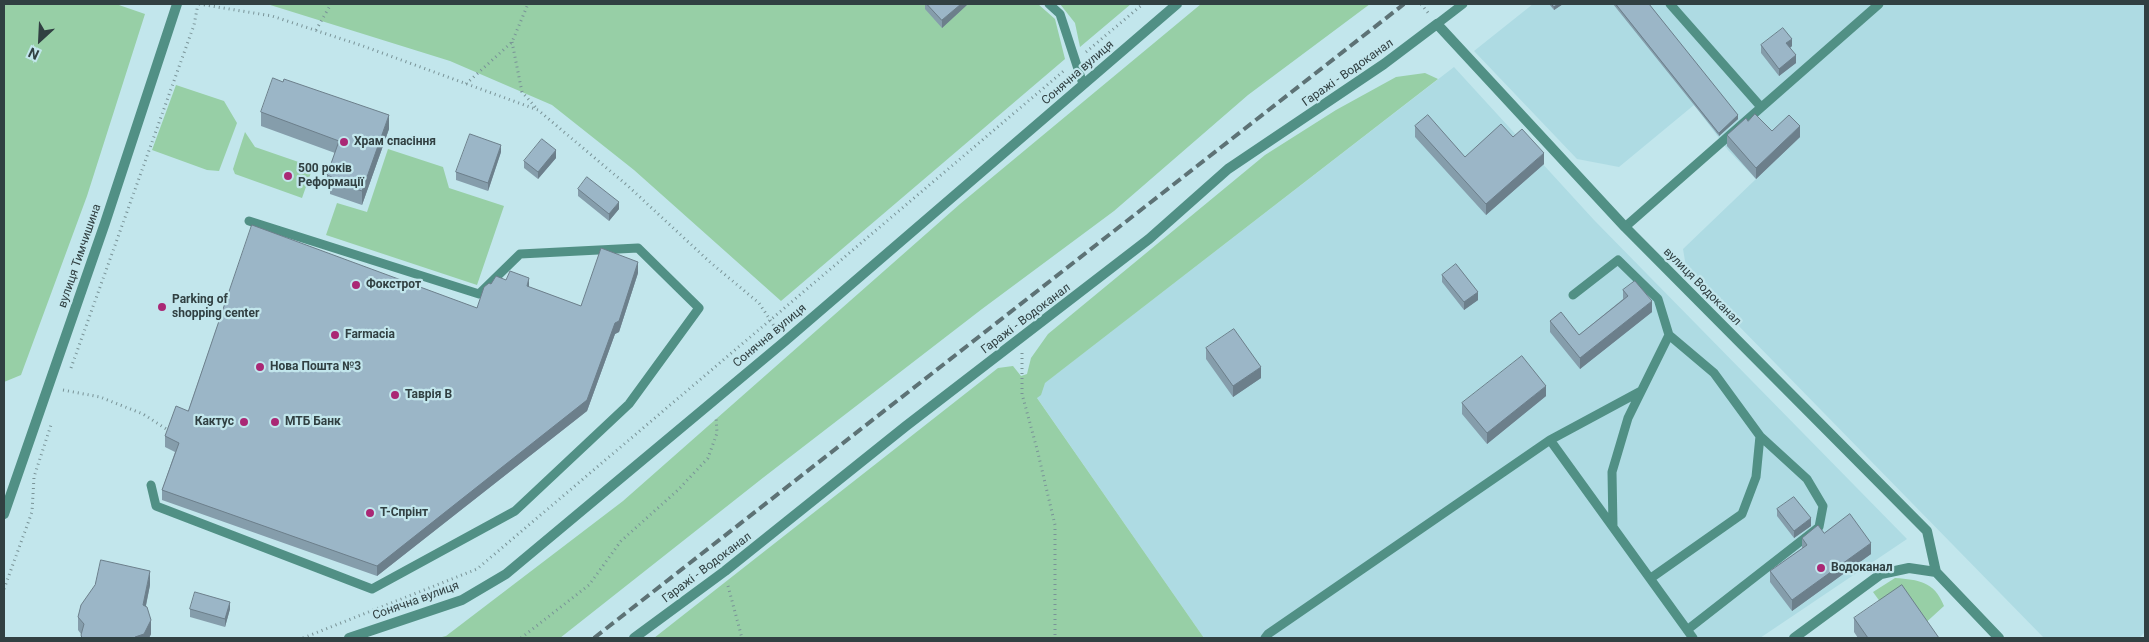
<!DOCTYPE html>
<html>
<head>
<meta charset="utf-8">
<style>
  body { margin:0 }
  #map { position:relative; width:2149px; height:642px; overflow:hidden; background:#c2e6ec; font-family:Roboto,sans-serif }
  canvas { display:block }
  .frame { position:absolute; inset:0; border:5px solid #314042; pointer-events:none }
  .north { position:absolute; left:15px; top:15px; width:50px; height:50px; -webkit-text-stroke:4px #c2e6ec; paint-order:stroke; rotate:205deg; font-size:14px; font-weight:700; line-height:20px; text-align:center; color:#314042 }
  .north::after { content:''; display:block; margin:auto; width:18px; height:22px; background:#314042; clip-path:polygon(50% 0,100% 100%,50% 72%,0 100%) }
</style>
</head>
<body>
<div id="map">
<canvas width="2149" height="642"></canvas>
<div class="frame"></div>
<div class="north">N</div>
</div>
<script>
const context = document.querySelector('canvas').getContext('2d');
context.lineJoin = 'round';
function fillPath(path, color) {
  context.fillStyle = color;
  context.fill(path, 'evenodd');
}
function strokePath(path, color, width, dash) {
  context.strokeStyle = color;
  context.lineWidth = width;
  context.lineCap = dash ? 'butt' : 'round';
  context.setLineDash(dash || []);
  context.stroke(path);
}
function write(font, color, halo, rows, align = 'center') {
  context.font = font + ' Roboto,sans-serif';
  context.lineWidth = 4.5;
  context.setLineDash([]);
  context.textBaseline = 'middle';
  context.strokeStyle = halo;
  context.fillStyle = color;
  for (const [text, x, y, turn = 0] of rows) {
    context.save();
    context.translate(x, y);
    context.rotate((+turn || 0) * Math.PI / 180);
    context.textAlign = isNaN(turn) ? turn : align;
    if (halo) context.strokeText(text, 0, 0);
    context.fillText(text, 0, 0);
    context.restore();
  }
}
fillPath(new Path2D(`
  M1533,4H2145V632L2139,638H2044L1687,273L1683,249L1756,179L1728,150L1694,105L1619,167L1577,159L1474,51Z
  M1454,67L1594,220L1907,539L1760,638H1204L1033,392Z`), '#aedbe3');
fillPath(new Path2D(`
  M4,4H116L145,14L87,196L21,375L4,382Z
  M267,4H1038L1055,19L1065,59L781,301L634,170L552,105L450,61Z
  M1060,4H1131L1080,47L1075,23Z
  M1201,4H1370L1248,95L1114,211L982,309L764,477L560,638H438L446,636L623,501L960,204Z
  M1425,73L1438,79L1045,383L1041,395L1037,398L1204,638H654L998,368L1013,366L1021,376L1027,374L1031,358L1048,334L1265,155L1336,110L1396,77Z
  M176,85L224,101L237,123L219,171L207,170L152,150Z
  M245,132L255,147L313,167L302,198L235,174L233,169Z
  M388,149L443,167L449,188L504,206L477,285L326,235L337,203L367,212Z
  M1895,578C1919,580 1934,581 1944,606L1921,627L1886,610L1873,592Z`), '#97cfa6');
strokePath(new Path2D(`
  M199,4L272,16L363,46L538,110L628,186L711,263L759,303L778,332
  M1421,4L1429,14
  M316,30L331,4
  M512,42L522,92L538,110
  M1086,52L1143,4
  M466,84L512,42L528,4
  M1022,353V394L1037,449L1055,525V638
  M71,368L194,25L198,4
  M63,390L100,397L143,414L171,432
  M728,586L742,638
  M4,589L32,512L34,477L51,425
  M303,638L477,569L1066,69
  M521,638L589,585L621,541L678,490L708,458L717,433L716,416`), '#799397', 3, [1, 4]);
strokePath(new Path2D(`
  M1049,4L1060,14L1083,84
  M1670,4L1761,107
  M1437,24L1463,4
  M1625,227L1879,4
  M1573,295L1618,260L1658,299L1669,335L1628,418L1612,472L1613,527
  M1550,440L1641,391
  M151,485L156,506L372,589L515,511L629,404L699,308L638,248L520,254L479,294L249,221
  M1651,578L1742,514L1756,477L1760,436L1714,373L1669,335
  M1687,630L1819,527L1823,506L1807,479L1760,436
  M1265,638L1268,634L1550,440L1693,638`), '#519085', 9);
strokePath(new Path2D(`
  M4,514L105,223L177,4
  M634,638L725,571L906,426L1149,239L1228,169L1384,64L1437,24L1625,227L1927,531L1936,572
  M1794,638L1881,574L1909,568L1936,572L1999,638`), '#519085', 10);
strokePath(new Path2D(`
  M349,638L462,600L506,574L784,342L1177,4`), '#519085', 10);
strokePath(new Path2D(`
  M594,638L1404,4`), '#5d7275', 4, [10, 5]);
fillPath(new Path2D(`
  M925,4H968L942,28L925,9Z
  M1549,4H1563L1554,10Z
  M1613,4H1649L1738,119L1719,136Z
  M1761,45L1792,46L1790,48L1796,63L1779,76L1761,53Z
  M261,112L389,129L362,205L330,194V190L327,189V175L335,153L261,126Z
  M1748,121L1772,131L1800,137L1756,179L1727,146V135Z
  M1415,126L1465,157L1513,137L1544,164L1486,215L1415,137Z
  M501,152L488,191L456,180V172Z
  M556,158L538,179L524,168V161Z
  M578,189L619,209L609,221L578,196Z
  M638,273L619,332L615,334L587,411L377,576L162,500V490L175,452L165,447V436L188,411L477,308L491,284L529,287L581,306Z
  M1442,275L1478,300L1464,310L1442,282Z
  M1623,290L1652,312L1580,369L1550,332V321L1579,335L1623,299Z
  M1206,348L1261,378L1233,397L1206,359Z
  M1546,396L1487,444L1462,414V403Z
  M1777,509L1811,526L1794,538L1777,516Z
  M1824,533L1871,554L1792,611L1770,582V571L1802,549V538Z
  M150,585L146,606L151,634L149,638H81V634L78,630V617Z
  M190,609H230L225,627L190,617Z
  M1854,618L1939,638H1858L1854,632Z`), '#859dab');
fillPath(new Path2D(`
  M961,4H968L942,28V20Z
  M1558,4H1563L1554,10V7Z
  M1792,39V46L1786,51V43Z
  M1796,55V63L1779,76V69Z
  M389,115V129L362,205V191Z
  M1738,115V119L1719,136V133Z
  M1800,126V137L1756,179V168Z
  M501,145V152L488,191V183Z
  M556,150V158L538,179V172Z
  M1544,153V164L1486,215V204Z
  M619,202V209L609,221V214Z
  M638,262V273L619,332L615,334L587,411L377,576V566L615,323Z
  M529,278V289L527,286Z
  M1478,292V300L1464,310V302Z
  M1652,301V312L1580,369V358Z
  M1261,367V378L1233,397V386Z
  M1546,386V396L1487,444V433Z
  M1811,518V526L1794,538V531Z
  M1871,543V554L1792,611V600Z
  M150,571V585L143,619V605Z
  M230,602V609L225,627V619Z
  M151,620V634L149,638H135V637Z`), '#6c7f8b');
const building = new Path2D(`
  M927,4H961L942,20Z
  M1552,4H1558L1554,7Z
  M1616,4H1649L1738,115L1719,133Z
  M1783,28L1792,39L1786,43L1796,55L1779,69L1761,45Z
  M273,78L283,82L284,79L389,115L362,191L330,180L332,177L327,175L339,141L261,112Z
  M1755,114L1772,131L1789,115L1800,126L1756,168L1727,135L1746,118L1748,121Z
  M1428,115L1465,157L1501,124L1513,137L1522,129L1544,153L1486,204L1415,126Z
  M470,134L501,145L488,183L456,172Z
  M542,139L556,150L538,172L524,161Z
  M587,177L619,202L609,214L578,189Z
  M252,225L477,308L484,287L489,283L491,284L496,276L506,280L510,271L529,278L527,286L581,306L601,248L638,262L619,321L615,323L587,400L377,566L162,490L179,443L165,436L176,406L188,411Z
  M1456,264L1478,292L1464,302L1442,275Z
  M1635,281L1652,301L1580,358L1550,321L1561,312L1579,335L1628,296L1623,290Z
  M1234,329L1261,367L1233,386L1206,348Z
  M1522,356L1546,386L1487,433L1462,403Z
  M1794,497L1811,518L1794,531L1777,509Z
  M1850,514L1871,543L1792,600L1770,571L1807,545L1802,538L1818,525L1824,533Z
  M101,560L150,571L143,605L147,607L151,620L144,634L135,637V638H82L81,635L84,624L78,617L81,605L95,585Z
  M1902,585L1939,638H1868L1854,618Z
  M195,592L230,602L225,619L190,609Z`);
fillPath(building, '#9bb6c7');
strokePath(building, '#6c7f8b', 1);
for (const [x, y, r, color] of [
  [344,142,5,"#aa2875"],
  [288,176,5,"#aa2875"],
  [356,285,5,"#aa2875"],
  [162,307,5,"#aa2875"],
  [335,335,5,"#aa2875"],
  [260,367,5,"#aa2875"],
  [395,395,5,"#aa2875"],
  [244,422,5,"#aa2875"],
  [275,422,5,"#aa2875"],
  [370,513,5,"#aa2875"],
  [1821,568,5,"#aa2875"]
]) {
  const dot = new Path2D();
  dot.arc(x, y, r, 0, 2 * Math.PI);
  context.fillStyle = color;
  context.fill(dot);
  strokePath(dot, '#c2e6ec', 2);
}
write('12px', '#314042', '#c2e6ec', [
  ["Сонячна вулиця",1078,73,-41],
  ["Гаражі - Водоканал",1348,73,-35],
  ["вулиця Тимчишина",80,256,-71],
  ["вулиця Водоканал",1702,287,45],
  ["Гаражі - Водоканал",1026,319,-37],
  ["Сонячна вулиця",770,336,-40],
  ["Гаражі - Водоканал",707,568,-37],
  ["Сонячна вулиця",416,601,-20]
]);
write('bold 12px', '#314042', '#c2e6ec', [
  ["Храм спасіння",354,142],
  ["500 років",298,169],
  ["Реформації",298,183],
  ["Фокстрот",366,285],
  ["Parking of",172,300],
  ["shopping center",172,314],
  ["Farmacia",345,335],
  ["Нова Пошта №3",270,367],
  ["Таврія В",405,395],
  ["Кактус",234,422,"right"],
  ["МТБ Банк",285,422],
  ["Т-Спрінт",380,513],
  ["Водоканал",1831,568]
], 'left');
</script>
</body>
</html>
